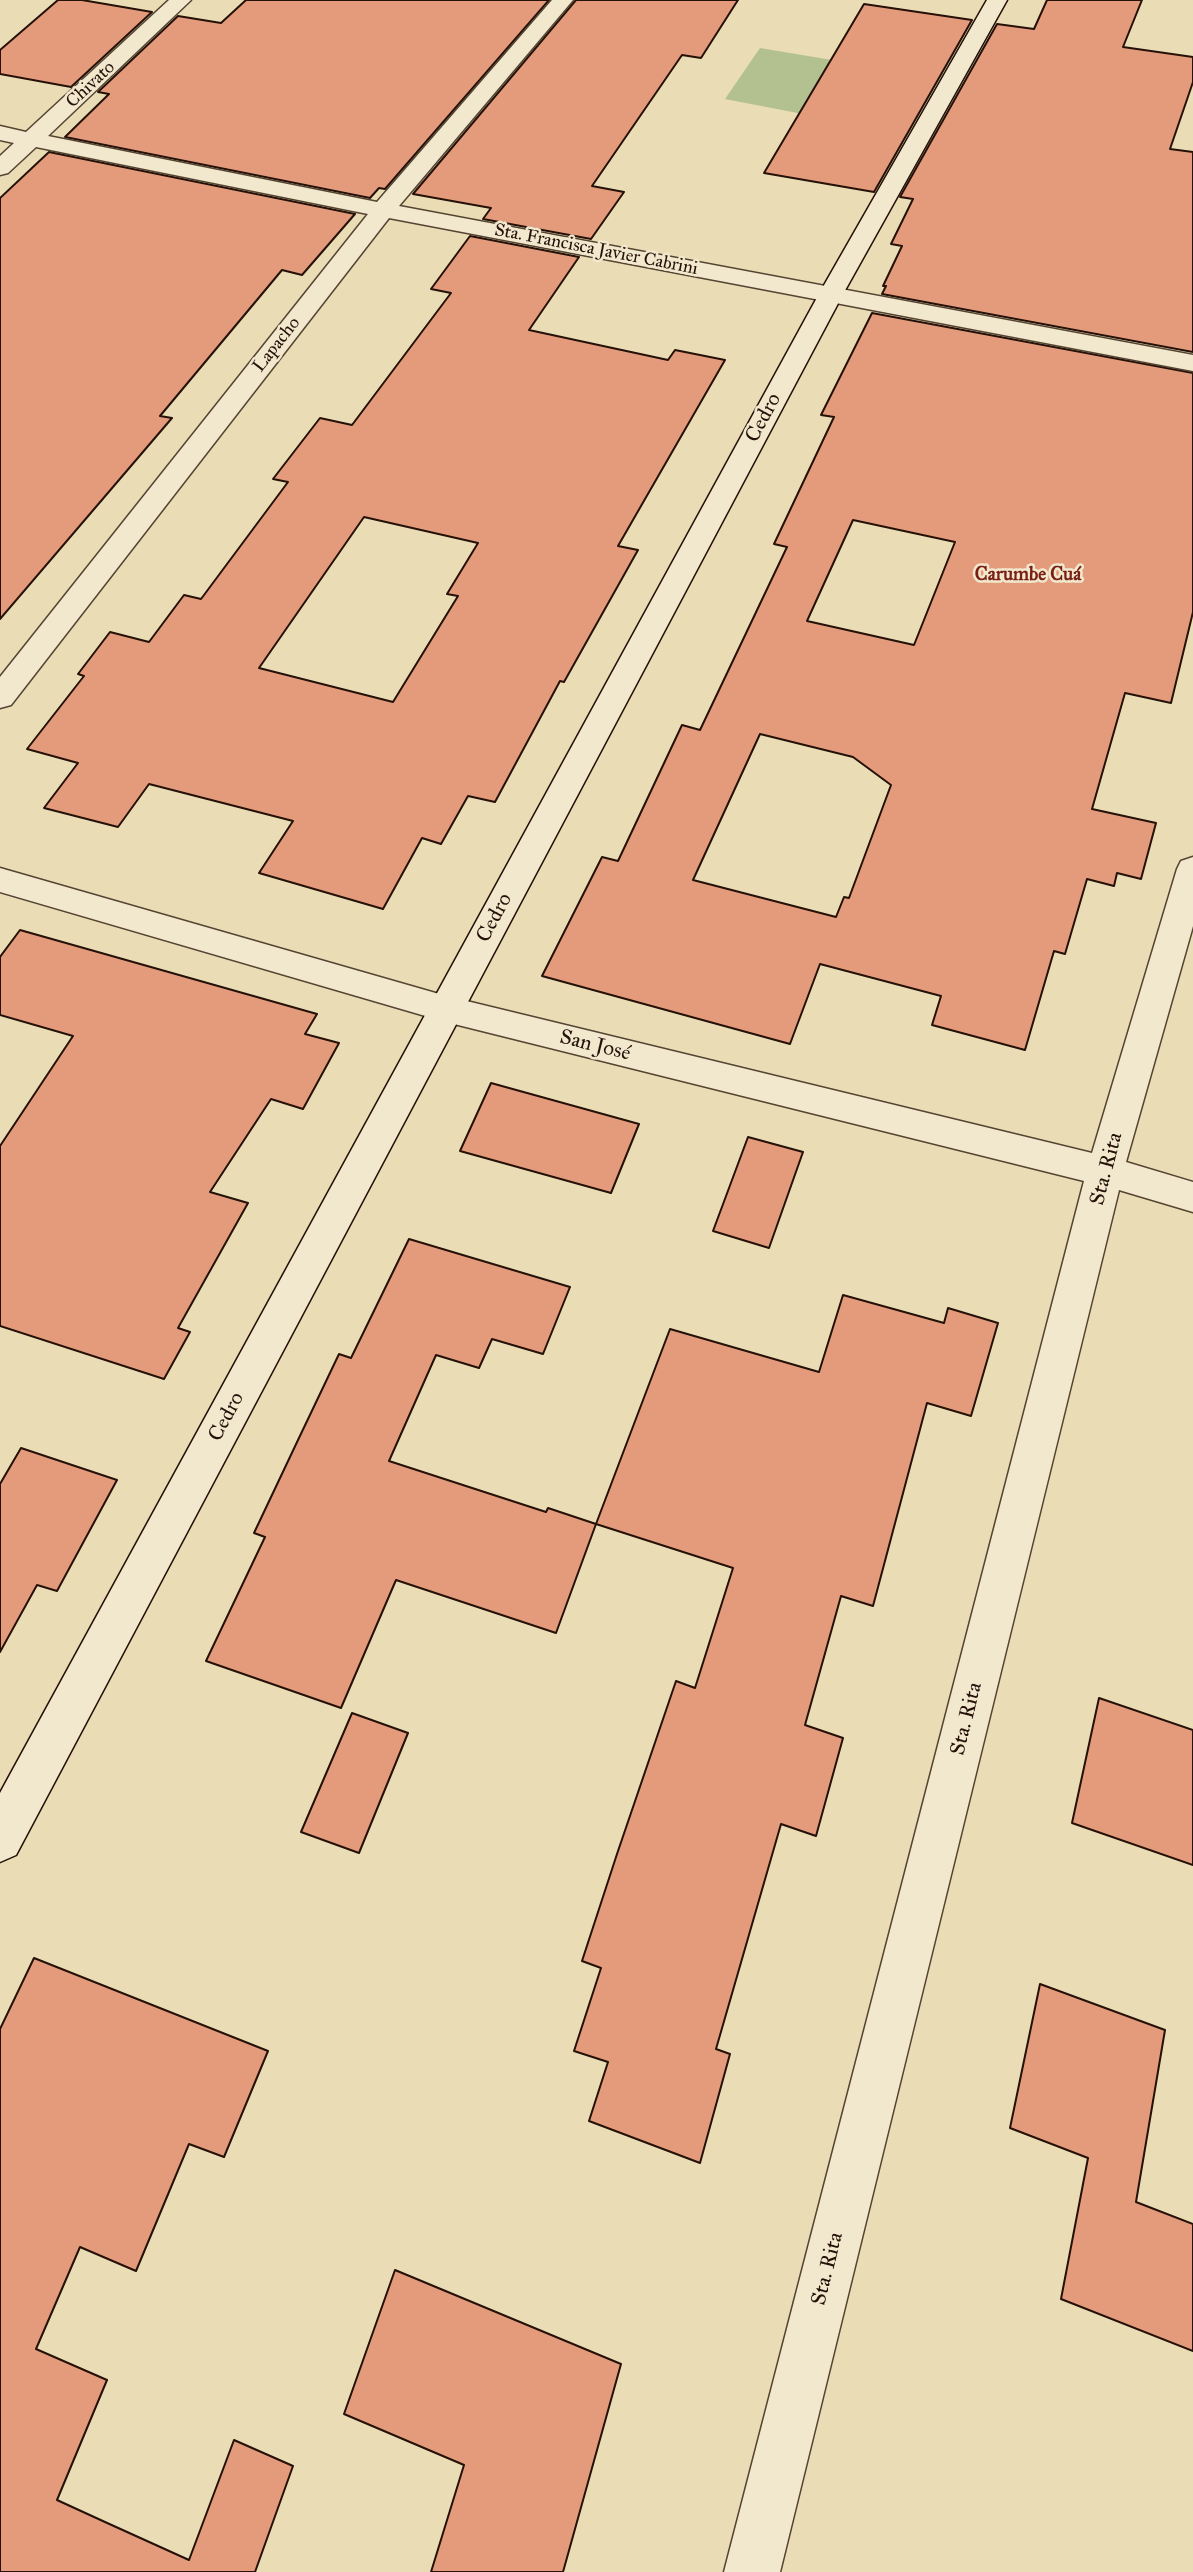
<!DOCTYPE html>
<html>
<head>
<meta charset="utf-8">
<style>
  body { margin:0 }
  canvas { display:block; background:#eadcb4 }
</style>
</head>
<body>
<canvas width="1193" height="2572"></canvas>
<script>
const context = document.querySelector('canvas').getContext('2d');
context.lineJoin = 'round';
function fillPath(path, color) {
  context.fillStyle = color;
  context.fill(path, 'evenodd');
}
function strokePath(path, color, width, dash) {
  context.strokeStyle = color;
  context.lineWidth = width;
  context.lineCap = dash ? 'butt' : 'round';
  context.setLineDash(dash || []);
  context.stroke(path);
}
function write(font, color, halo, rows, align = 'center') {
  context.font = font + ' "IM FELL Great Primer",serif';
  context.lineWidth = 5;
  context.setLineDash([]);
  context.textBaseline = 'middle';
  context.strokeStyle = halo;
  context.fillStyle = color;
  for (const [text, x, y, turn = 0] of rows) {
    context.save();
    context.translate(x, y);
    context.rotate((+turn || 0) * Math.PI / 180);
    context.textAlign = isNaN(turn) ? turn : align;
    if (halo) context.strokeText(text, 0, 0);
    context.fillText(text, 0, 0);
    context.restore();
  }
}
fillPath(new Path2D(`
  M760,48L838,61L808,115L725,99Z`), '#b3c190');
const building = new Path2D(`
  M58,0H82L152,12L71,87L0,74V50Z
  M246,0H549L385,189L379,188L370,198L65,137L109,94L98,92L178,16L221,23Z
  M576,0H738L701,58L682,55L592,186L624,192L591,239L483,219L491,208L413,194Z
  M1047,0H1142L1123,47L1193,57V82L1170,149L1193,152V352L882,294L886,286H883L902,246L891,244L913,199L900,197L997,24L1034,29Z
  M864,4L972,20L874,192L764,173Z
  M49,152L355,214L302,275L282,270L160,416L172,418L0,619V198Z
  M470,236L579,257L529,330L668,360L675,350L725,360L618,546L638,550L564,682L560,681L495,802L468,796L441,844L422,838L383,909L259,873L293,821L149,784L118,827L44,808L78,763L27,749L84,676L78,674L110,632L149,642L184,595L201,599L288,482L273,479L320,418L352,425L451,293L431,289ZM364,517L478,543L447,594L458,596L393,702L259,668Z
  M872,313L1193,373V612L1171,703L1125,693L1092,809L1156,823L1141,879L1117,873L1114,886L1087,879L1065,954L1054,951L1025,1050L932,1025L941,996L820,964L790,1044L542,976L602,857L618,861L682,725L700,730L787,547L774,544L834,417L821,415ZM853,520L955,542L914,645L807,621ZM760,734L853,757L891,785L849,898L844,897L836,917L693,880Z
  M20,930L317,1014L305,1034L339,1043L303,1109L271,1099L210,1192L248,1203L178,1328L190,1332L164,1379L0,1326V1146L73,1036L0,1015V957Z
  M491,1083L639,1124L611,1193L460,1151Z
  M748,1137L803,1152L769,1248L713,1231Z
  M409,1239L570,1287L543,1354L492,1339L479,1368L436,1355L389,1461L546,1512L548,1508L596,1524L556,1633L396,1580L341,1708L206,1661L265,1537L254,1533L298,1440L339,1354L351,1358Z
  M843,1295L944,1323L948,1308L998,1323L971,1416L927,1403L873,1606L841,1596L805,1725L843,1738L816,1836L781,1824L716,2049L730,2054L700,2163L589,2121L608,2062L574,2051L601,1968L582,1961L617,1854L676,1681L695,1688L733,1568L596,1524L670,1329L819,1372Z
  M21,1448L117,1480L57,1591L37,1585L0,1652V1484Z
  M1099,1698L1193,1730V1865L1072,1823Z
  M352,1713L408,1733L359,1853L301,1832Z
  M34,1958L268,2051L224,2157L189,2144L136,2271L80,2247L36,2349L107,2380L57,2500L105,2522L189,2560L234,2440L293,2466L255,2572H0V2029Z
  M1040,1984L1165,2030L1136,2202L1193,2224V2351L1061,2299L1088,2158L1010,2128Z
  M395,2270L621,2364L563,2572H431L464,2465L344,2414Z`);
fillPath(building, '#e39b7c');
strokePath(building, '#251108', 2);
const street = new Path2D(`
  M169,0H191L48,136L377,202L552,0H573L399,206L1193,355V371L389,218L11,705L0,708V677L368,214L36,147L8,173L0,175V156L14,143L0,140V126L26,132Z
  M1193,857V926L1126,1162L1193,1182V1212L1119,1190L780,2572H724L1084,1181L446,1022L0,892V868L446,996L1092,1153L1177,869L1181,861Z`);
const secondary = new Path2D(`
  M987,0H1007L843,294L16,1855L0,1862V1793L819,294Z`);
strokePath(street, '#564433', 3);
strokePath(secondary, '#251108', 3);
fillPath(street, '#f1e8ce');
fillPath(secondary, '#f1e8ce');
write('18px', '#251108', '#f1e8ce', [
  ["Chivato",91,85,-43],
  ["Sta. Francisca Javier Cabrini",596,250,11],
  ["Lapacho",277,345,-52]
]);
write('bold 19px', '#7a1f14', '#f1e8ce', [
  ["Carumbe Cuá",1028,575]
]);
write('21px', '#251108', '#f1e8ce', [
  ["Cedro",764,418,-62],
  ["Cedro",495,918,-62],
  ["San José",595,1046,14],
  ["Sta. Rita",1107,1169,-75],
  ["Cedro",227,1417,-62],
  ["Sta. Rita",967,1719,-76],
  ["Sta. Rita",828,2269,-76]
]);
</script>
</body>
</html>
